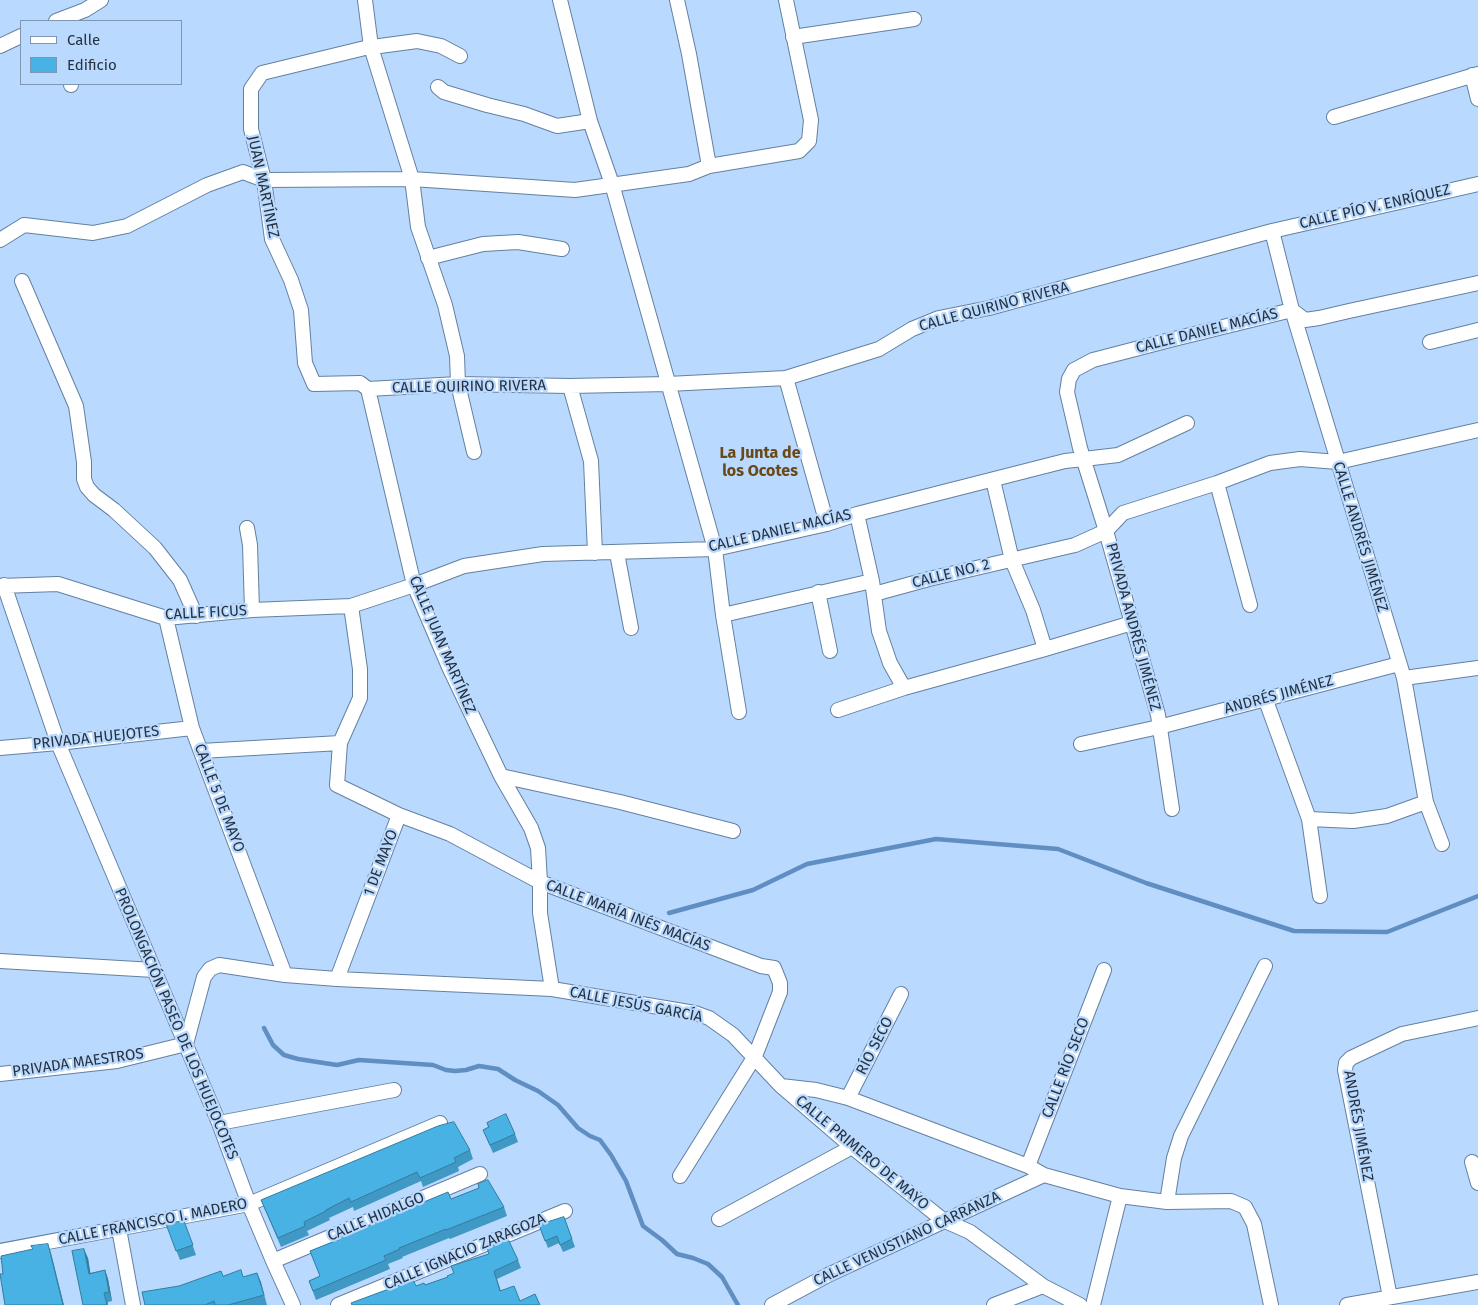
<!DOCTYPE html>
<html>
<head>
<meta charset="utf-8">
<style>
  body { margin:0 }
  #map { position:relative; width:1478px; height:1305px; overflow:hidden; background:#bad9fe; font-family:"Fira Sans",sans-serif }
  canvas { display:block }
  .legend { position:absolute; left:20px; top:20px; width:162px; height:65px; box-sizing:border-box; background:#bad9fe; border:1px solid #7e96b2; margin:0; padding:6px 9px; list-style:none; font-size:15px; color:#25313f }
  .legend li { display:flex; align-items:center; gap:10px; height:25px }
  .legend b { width:25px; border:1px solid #7e96b2 }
</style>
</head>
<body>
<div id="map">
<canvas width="1478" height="1305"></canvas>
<ul class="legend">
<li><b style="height:6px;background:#fff"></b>Calle</li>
<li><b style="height:14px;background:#49b2e4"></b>Edificio</li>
</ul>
</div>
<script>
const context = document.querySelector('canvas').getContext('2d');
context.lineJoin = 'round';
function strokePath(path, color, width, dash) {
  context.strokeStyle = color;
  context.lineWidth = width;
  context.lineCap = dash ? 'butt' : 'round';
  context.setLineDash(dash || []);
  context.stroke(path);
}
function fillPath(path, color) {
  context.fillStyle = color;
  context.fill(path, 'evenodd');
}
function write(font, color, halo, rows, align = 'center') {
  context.font = font + ' "Fira Sans",sans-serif';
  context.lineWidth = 4.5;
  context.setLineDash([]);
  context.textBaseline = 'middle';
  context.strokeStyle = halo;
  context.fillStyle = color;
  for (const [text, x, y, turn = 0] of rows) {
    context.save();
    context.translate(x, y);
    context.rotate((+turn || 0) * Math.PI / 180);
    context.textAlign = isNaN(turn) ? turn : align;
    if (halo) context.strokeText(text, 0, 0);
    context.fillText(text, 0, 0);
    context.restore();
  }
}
strokePath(new Path2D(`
  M669,913L753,890L807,864L936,839L1058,849L1146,883L1294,931L1387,932L1478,896
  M264,1028L273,1045L284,1055L298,1059L337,1065L359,1060L433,1065L446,1070L455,1071L466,1070L479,1066L498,1069L515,1080L538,1091L558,1105L578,1128L590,1136L600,1140L611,1155L626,1181L643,1226L662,1240L677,1254L693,1258L708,1264L722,1277L738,1305`), '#5f8ec3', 4.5);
const street = new Path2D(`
  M365,0L371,47L412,179L418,227L445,305L457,356L458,384L474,452
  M560,0L590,121L612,184L715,549L723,615L739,712
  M677,0L689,54L709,166
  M56,21L85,10L101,0
  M793,37L914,19
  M0,46L21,36
  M460,56L441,46L417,41L365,48L262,73L251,89V129L264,180L272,239L291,280L301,310L305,363L314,384L360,383L368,389L414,585L449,667L501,776L531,828L538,848L540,882V913L552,989
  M1472,75L1478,99
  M71,84V85
  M438,87L444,92L487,105L524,114L557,126L590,121
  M1334,117L1478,74
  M1272,231L1292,310L1404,678L1426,802L1442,844
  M0,240L24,225L93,233L127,226L207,185L243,172L264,180L412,179L575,190L689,174L709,166L799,151L809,141L811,120L786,0
  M428,258L483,244L518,242L562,249
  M22,281L76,406L84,462V479L87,487L94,495L114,510L155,548L180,580L196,616
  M1430,342L1478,330
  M786,378L827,524
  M570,386L591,461L595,553
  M368,389L458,384L570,386L668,384L786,378L879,349L912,329L939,318L989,308L1272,231L1478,184
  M993,480L1012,560L1033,610L1045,649
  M1217,483L1250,605
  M857,514L872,581L879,631L890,663L904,688
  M247,528L250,545L252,610
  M617,553L631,628
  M4,585L58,743L219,1123L249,1204L273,1261L293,1305
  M0,586L58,584L166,618L252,610L351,606L414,585L464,566L543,554L715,549L827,524L857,514L1065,461L1084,459L1118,455L1187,423
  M818,592L830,651
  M874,594L929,579L1075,545L1106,531L1123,513L1217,483L1270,463L1300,459L1338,462L1478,430
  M351,606L360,669V698L340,743L337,785L399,815L450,834L540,882L761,966L774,968L780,983V992L755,1056L680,1176
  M723,615L872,581
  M166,618L192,728L285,975
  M1404,678L1478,668
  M1265,698L1309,819L1320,896
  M838,710L904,688L1045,649L1132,623
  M1081,744L1159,727L1399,664
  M0,748L58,743L192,728
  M201,751L340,743
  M501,776L620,802L733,831
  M1172,809L1158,715L1106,531L1080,448L1067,392L1069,379L1074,370L1093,360L1174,339L1292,310L1305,320L1319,318L1349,311L1478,283
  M1309,819L1353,821L1387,816L1426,802
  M0,961L154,970
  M337,979L399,815
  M0,1074L117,1061L186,1044L204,977L210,969L219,965L285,975L337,979L552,989L695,1013L709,1018L733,1035L781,1086L852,1147L943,1220L970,1232L1043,1286L1080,1305
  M781,1086L816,1090L848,1098L1028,1166L1044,1175L1120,1196L1167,1202L1231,1201L1245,1207L1254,1224L1271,1305
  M848,1098L901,994
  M219,1123L394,1090
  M1472,1162L1478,1183
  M1028,1166L1104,970
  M1167,1202L1174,1158L1181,1136L1265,966
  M719,1219L852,1147
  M119,1229L133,1305
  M0,1251L249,1204L440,1123
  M273,1261L480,1174
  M1390,1297L1345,1070L1346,1063L1351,1058L1402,1034L1478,1018
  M338,1305L565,1211
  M772,1305L828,1275L1044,1175
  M994,1305L1043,1286
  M1093,1305L1120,1196
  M1347,1305L1478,1282`);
strokePath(street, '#6380a1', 16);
strokePath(street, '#fff', 14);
fillPath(new Path2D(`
  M487,1123L515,1134L518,1142L493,1153L483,1130L488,1127Z
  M470,1150L473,1159L458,1167L459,1171L423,1187L421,1181L354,1211L353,1207L329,1218L330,1220L307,1231L309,1235L281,1247L261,1200Z
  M451,1199L504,1207L507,1216L450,1239L449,1238L402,1257L403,1258L388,1264L390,1269L316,1300L309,1281L320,1276L310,1251L340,1239L355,1231L402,1211Z
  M564,1217L575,1247L563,1252L559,1243L548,1248L539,1225Z
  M184,1221L196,1255L180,1260L166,1224Z
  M88,1258L90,1273L105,1270L108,1279L112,1301L108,1302V1305H83Z
  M518,1260L521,1268L497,1279L501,1291L520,1301L535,1294L540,1305H352L416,1286L425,1285L448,1277L454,1274L451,1266Z
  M257,1273L267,1305H145L179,1286L223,1276L243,1277Z`), '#3f99c4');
fillPath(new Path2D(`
  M48,1244L51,1253L64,1305H63Z
  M84,1249L88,1258L92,1283L89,1274Z
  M105,1270L108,1279L112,1301L109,1292Z
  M257,1273L261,1282L267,1305L264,1295Z`), '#337da0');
const building = new Path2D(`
  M506,1114L515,1134L490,1145L483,1130L489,1127L487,1123Z
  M454,1122L470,1150L454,1158L456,1162L420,1178L417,1172L351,1202L349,1198L326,1210V1211L304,1222L305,1226L278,1238L261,1200L438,1126Z
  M488,1180L504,1207L446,1230V1229L399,1248L400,1249L384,1256L386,1260L313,1291L309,1281L320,1276L310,1251L340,1239L339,1236L355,1229V1231L379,1221L378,1219L401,1209L402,1211L448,1192L451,1199L479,1188L478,1184Z
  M564,1217L572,1239L560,1245L557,1236L545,1241L539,1225Z
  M184,1221L193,1245L176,1251L166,1224Z
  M508,1239L518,1260L494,1271L500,1291L514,1286L520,1301L535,1294L540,1305H352L351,1303L413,1280L416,1286L424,1283L425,1285L448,1277L447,1276L454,1273L451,1266L489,1254L487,1248Z
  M48,1244L63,1305H5L0,1274H3L1,1256L33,1249L31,1246Z
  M84,1249L89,1274L105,1270L109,1292L104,1293L107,1305H83L72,1251Z
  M241,1270L243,1277L257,1273L264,1295L228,1305H215L214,1301L205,1305H145L142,1292L179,1286L221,1271L223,1276Z`);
fillPath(building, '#49b2e4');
strokePath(building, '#337da0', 1);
write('15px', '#25313f', '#bad9fe', [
  ["JUAN MARTÍNEZ",263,187,78],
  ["CALLE PÍO V. ENRÍQUEZ",1375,207,-13],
  ["CALLE QUIRINO RIVERA",994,307,-15],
  ["CALLE DANIEL MACÍAS",1207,331,-14],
  ["CALLE QUIRINO RIVERA",469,387,-1],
  ["CALLE DANIEL MACÍAS",780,531,-13],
  ["CALLE ANDRÉS JIMÉNEZ",1360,537,73],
  ["CALLE NO. 2",951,574,-14],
  ["CALLE FICUS",206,613,-3],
  ["PRIVADA ANDRÉS JIMÉNEZ",1133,627,75],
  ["CALLE JUAN MARTÍNEZ",442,645,67],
  ["ANDRÉS JIMÉNEZ",1279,695,-15],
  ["PRIVADA HUEJOTES",96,738,-6],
  ["CALLE 5 DE MAYO",219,798,69],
  ["1 DE MAYO",381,863,-69],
  ["CALLE MARÍA INÉS MACÍAS",628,916,21],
  ["CALLE JESÚS GARCÍA",636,1005,11],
  ["PROLONGACIÓN PASEO DE LOS HUEJOCOTES",176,1024,67],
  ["RÍO SECO",875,1046,-63],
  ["PRIVADA MAESTROS",78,1063,-8],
  ["CALLE RÍO SECO",1066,1068,-69],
  ["ANDRÉS JIMÉNEZ",1358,1126,80],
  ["CALLE PRIMERO DE MAYO",862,1153,40],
  ["CALLE HIDALGO",376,1217,-23],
  ["CALLE FRANCISCO I. MADERO",153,1222,-11],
  ["CALLE VENUSTIANO CARRANZA",907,1239,-25],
  ["CALLE IGNACIO ZARAGOZA",465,1252,-23]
]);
write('bold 16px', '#6a4815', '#bad9fe', [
  ["La Junta de",760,454],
  ["los Ocotes",760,472]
]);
</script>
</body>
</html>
